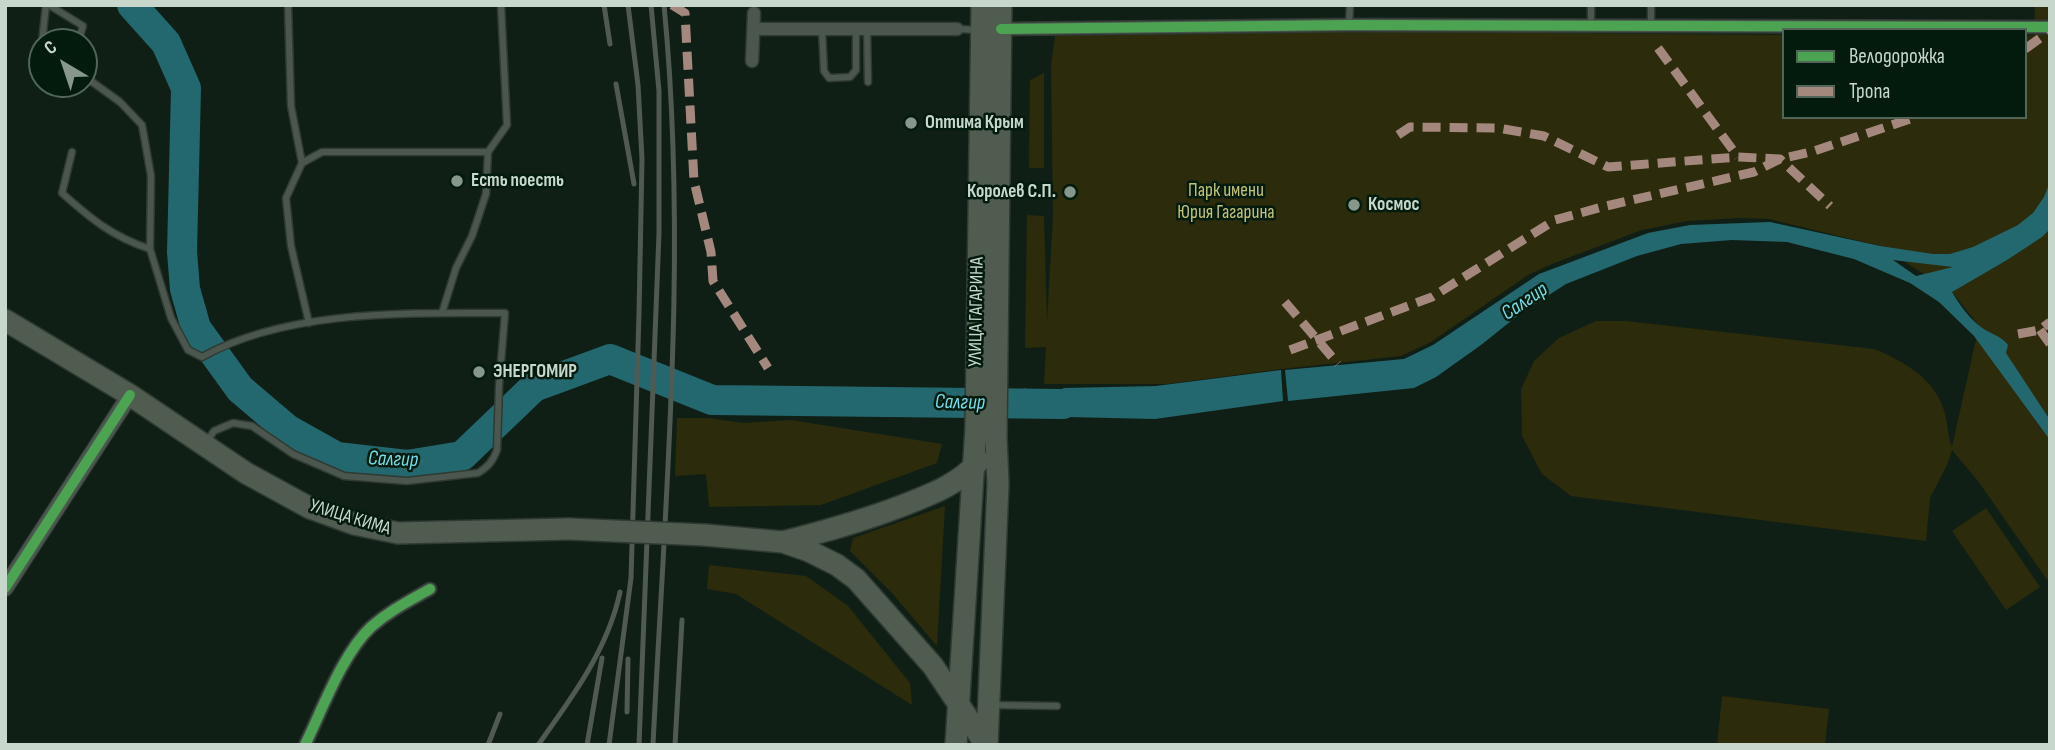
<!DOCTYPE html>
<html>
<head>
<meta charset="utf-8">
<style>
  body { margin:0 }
  #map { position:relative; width:2055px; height:750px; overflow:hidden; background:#101f16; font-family:"Sofia Sans Condensed",sans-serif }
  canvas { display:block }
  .frame { position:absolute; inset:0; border:7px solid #c7d7cc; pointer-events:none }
  .legend { position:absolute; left:1782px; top:28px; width:245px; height:91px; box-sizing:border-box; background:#021b0c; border:2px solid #516659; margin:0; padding:9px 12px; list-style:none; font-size:21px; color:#c7d7cc }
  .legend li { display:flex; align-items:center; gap:14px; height:35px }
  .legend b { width:35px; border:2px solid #516659 }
  .north { position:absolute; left:28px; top:28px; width:70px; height:70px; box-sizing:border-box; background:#021b0c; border:2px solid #516659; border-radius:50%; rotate:321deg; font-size:19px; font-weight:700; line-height:28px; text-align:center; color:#c7d7cc }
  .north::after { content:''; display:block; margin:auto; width:24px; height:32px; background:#87978c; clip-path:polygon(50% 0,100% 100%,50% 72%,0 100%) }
</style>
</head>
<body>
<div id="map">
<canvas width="2055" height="750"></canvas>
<div class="frame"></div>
<ul class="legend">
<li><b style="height:9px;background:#4ca352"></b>Велодорожка</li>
<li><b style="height:9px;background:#a5887d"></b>Тропа</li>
</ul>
<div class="north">С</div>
</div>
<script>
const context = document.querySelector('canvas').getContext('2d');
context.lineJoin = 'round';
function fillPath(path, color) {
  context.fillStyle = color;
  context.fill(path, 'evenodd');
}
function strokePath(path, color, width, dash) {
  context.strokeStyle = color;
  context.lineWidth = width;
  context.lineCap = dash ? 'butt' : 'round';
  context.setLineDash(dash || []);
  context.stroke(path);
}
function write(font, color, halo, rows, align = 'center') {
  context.font = font + ' "Sofia Sans Condensed",sans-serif';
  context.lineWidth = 5;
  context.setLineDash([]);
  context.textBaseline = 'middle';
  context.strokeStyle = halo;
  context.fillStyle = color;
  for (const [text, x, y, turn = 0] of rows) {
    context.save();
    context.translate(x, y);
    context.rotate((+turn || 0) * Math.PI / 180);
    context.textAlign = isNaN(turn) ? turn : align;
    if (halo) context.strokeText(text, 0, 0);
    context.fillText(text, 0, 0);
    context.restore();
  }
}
fillPath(new Path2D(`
  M2035,5H2050V584L1978,481L1952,450L1947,465L1930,498L1926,541L1571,496L1542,474L1522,436L1521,389L1534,361L1559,338L1596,321H1626L1874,349C1904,361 1937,380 1945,414C1948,425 1948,437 1952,447L1979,326L1952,292L1880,246L1769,219L1739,218L1687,221L1642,230L1552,264L1528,275L1431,342L1401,356L1282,369L1167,384H1044L1046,347L1025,348L1027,215L1044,216L1047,321L1053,216L1051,66L1056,29L1784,35V117H2025V36L2034,35Z
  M1044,73V168H1029L1030,80Z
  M677,418H708L743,423L791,420L942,444L937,463L821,505L709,507L706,474L675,476Z
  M945,506L937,646L892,593L850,551L853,538Z
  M1986,508L2040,587L2006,610L1952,531Z
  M709,565L806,576L848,606L910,683L912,705L736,594L707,589Z
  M1722,696L1829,709L1825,745H1717Z`), '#2c2b0b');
fillPath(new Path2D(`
  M2050,182V229L2042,237L2007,260L1952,292C1959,304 1969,318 1981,327C1990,334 2002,336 2008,345L2006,353L2050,420V440L1974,336L1939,302L1910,283L1854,259L1787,242L1732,240L1681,244L1637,256L1566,284L1521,313L1481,345L1436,377L1414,388L1288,401L1285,370L1404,359L1433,345L1539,274L1648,233L1690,225L1770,222L1880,246L1933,254H1950L1973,247L2018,225L2033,213L2044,197ZM1893,260L1953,267L1916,276Z
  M1281,370L1283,401L1155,419L1023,416L1024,388L1039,395L1048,396L1064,388L1156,386Z`), '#24686f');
strokePath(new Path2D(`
  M132,5L166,43L186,88L182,252L185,289L196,328L240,389L287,429L337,457L407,465L462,456L534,387L610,359L712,400L1063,404`), '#24686f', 30);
const service = new Path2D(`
  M49,5L83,26L78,42
  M288,5L291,106L302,163
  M1651,5V26
  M1349,25L1350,5
  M1591,26V5
  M957,29L979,30
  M822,30L824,71L829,78L850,77L856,70V30
  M867,30L868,82
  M42,42L46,5
  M84,76L120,102L142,125L151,176L150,249L171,318L188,350L202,357C287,309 410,313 505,313L499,386L497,450C493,461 488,467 478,473L407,481L344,476L293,454L252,426L233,423L214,431L206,443
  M72,152L62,193C91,219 113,237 150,249
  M488,152L507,125L501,5
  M309,323L291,246L286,198L302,163L322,152H488L486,194L472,236L456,268L442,313
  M992,705L1057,706`);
const minor = new Path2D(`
  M754,29H957
  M1001,29L1349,25L2050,27
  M752,61L754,13
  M305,745C322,710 343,653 371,627C389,611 409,601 430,589`);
const tertiary = new Path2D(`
  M5,588L130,395`);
const primary = new Path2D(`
  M5,320L130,395L246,473L310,508L354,524L398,533L569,529
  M705,535L783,542L809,551L837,565L856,579L933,666L986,745
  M783,542C826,531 863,521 904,505C932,494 959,484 979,461
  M956,745L976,427L982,5
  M987,745L998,484L996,436L1001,5`);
strokePath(service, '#2f3a33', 9);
strokePath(minor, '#2f3a33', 15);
strokePath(tertiary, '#2f3a33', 18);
strokePath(primary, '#2f3a33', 24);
strokePath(service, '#4b564f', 6);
strokePath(minor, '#4b564f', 12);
strokePath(tertiary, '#4b564f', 16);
strokePath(primary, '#505c4f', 21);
strokePath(new Path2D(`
  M604,5L610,44
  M616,84L634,184
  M627,712L628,659
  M488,745L500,714
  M538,745C572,698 608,649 620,592
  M587,745L602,658
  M609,745L631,578L639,314L642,159L638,85L628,5
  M639,745L659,233V91L651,5
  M653,745C665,499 688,251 664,5
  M675,745L682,620`), '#505a53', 5);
const primaryBridge = new Path2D(`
  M569,529L705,535`);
strokePath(primaryBridge, '#2f3a33', 24, []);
strokePath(primaryBridge, '#505c4f', 21);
strokePath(new Path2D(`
  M672,5L685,13L694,181L711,252L713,281L768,368
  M1658,48L1738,157
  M2025,49L2050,31
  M1398,135L1410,127L1498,128L1544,136L1608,167L1738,157L1780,159L1830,206
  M1285,302L1338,364
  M2040,330L2050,344
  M2018,334L2040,330L2050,322
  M1290,350L1432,297L1555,220L1602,207L1754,172L1780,159L1811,152L1916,117`), '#a5887d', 9, [18, 9]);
strokePath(new Path2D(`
  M1001,29L1349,25L2050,27
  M5,588L130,395
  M305,745C322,710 343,653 371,627C389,611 409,601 430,589`), '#4ca352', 10);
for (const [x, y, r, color] of [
  [911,123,7,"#87978c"],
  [457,181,7,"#87978c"],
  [1070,192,7,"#87978c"],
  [1354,205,7,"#87978c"],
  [479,372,7,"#87978c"]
]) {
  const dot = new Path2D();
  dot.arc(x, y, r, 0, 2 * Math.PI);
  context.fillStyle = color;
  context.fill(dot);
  strokePath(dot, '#021b0c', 2.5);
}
write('bold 19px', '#c7d7cc', '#021b0c', [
  ["Оптима Крым",925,123],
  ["Есть поесть",471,181],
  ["Королев С.П.",1056,192,"right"],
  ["Космос",1368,205],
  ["ЭНЕРГОМИР",493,372]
], 'left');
write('19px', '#c7c272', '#021b0c', [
  ["Парк имени",1226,191],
  ["Юрия Гагарина",1226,213]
]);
write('19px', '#c7d7cc', '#021b0c', [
  ["УЛИЦА ГАГАРИНА",977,312,-89],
  ["УЛИЦА КИМА",350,518,17]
]);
write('italic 21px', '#71deec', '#021b0c', [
  ["Салгир",1525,302,-34],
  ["Салгир",960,403,1],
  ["Салгир",393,460,2]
]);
</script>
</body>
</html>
